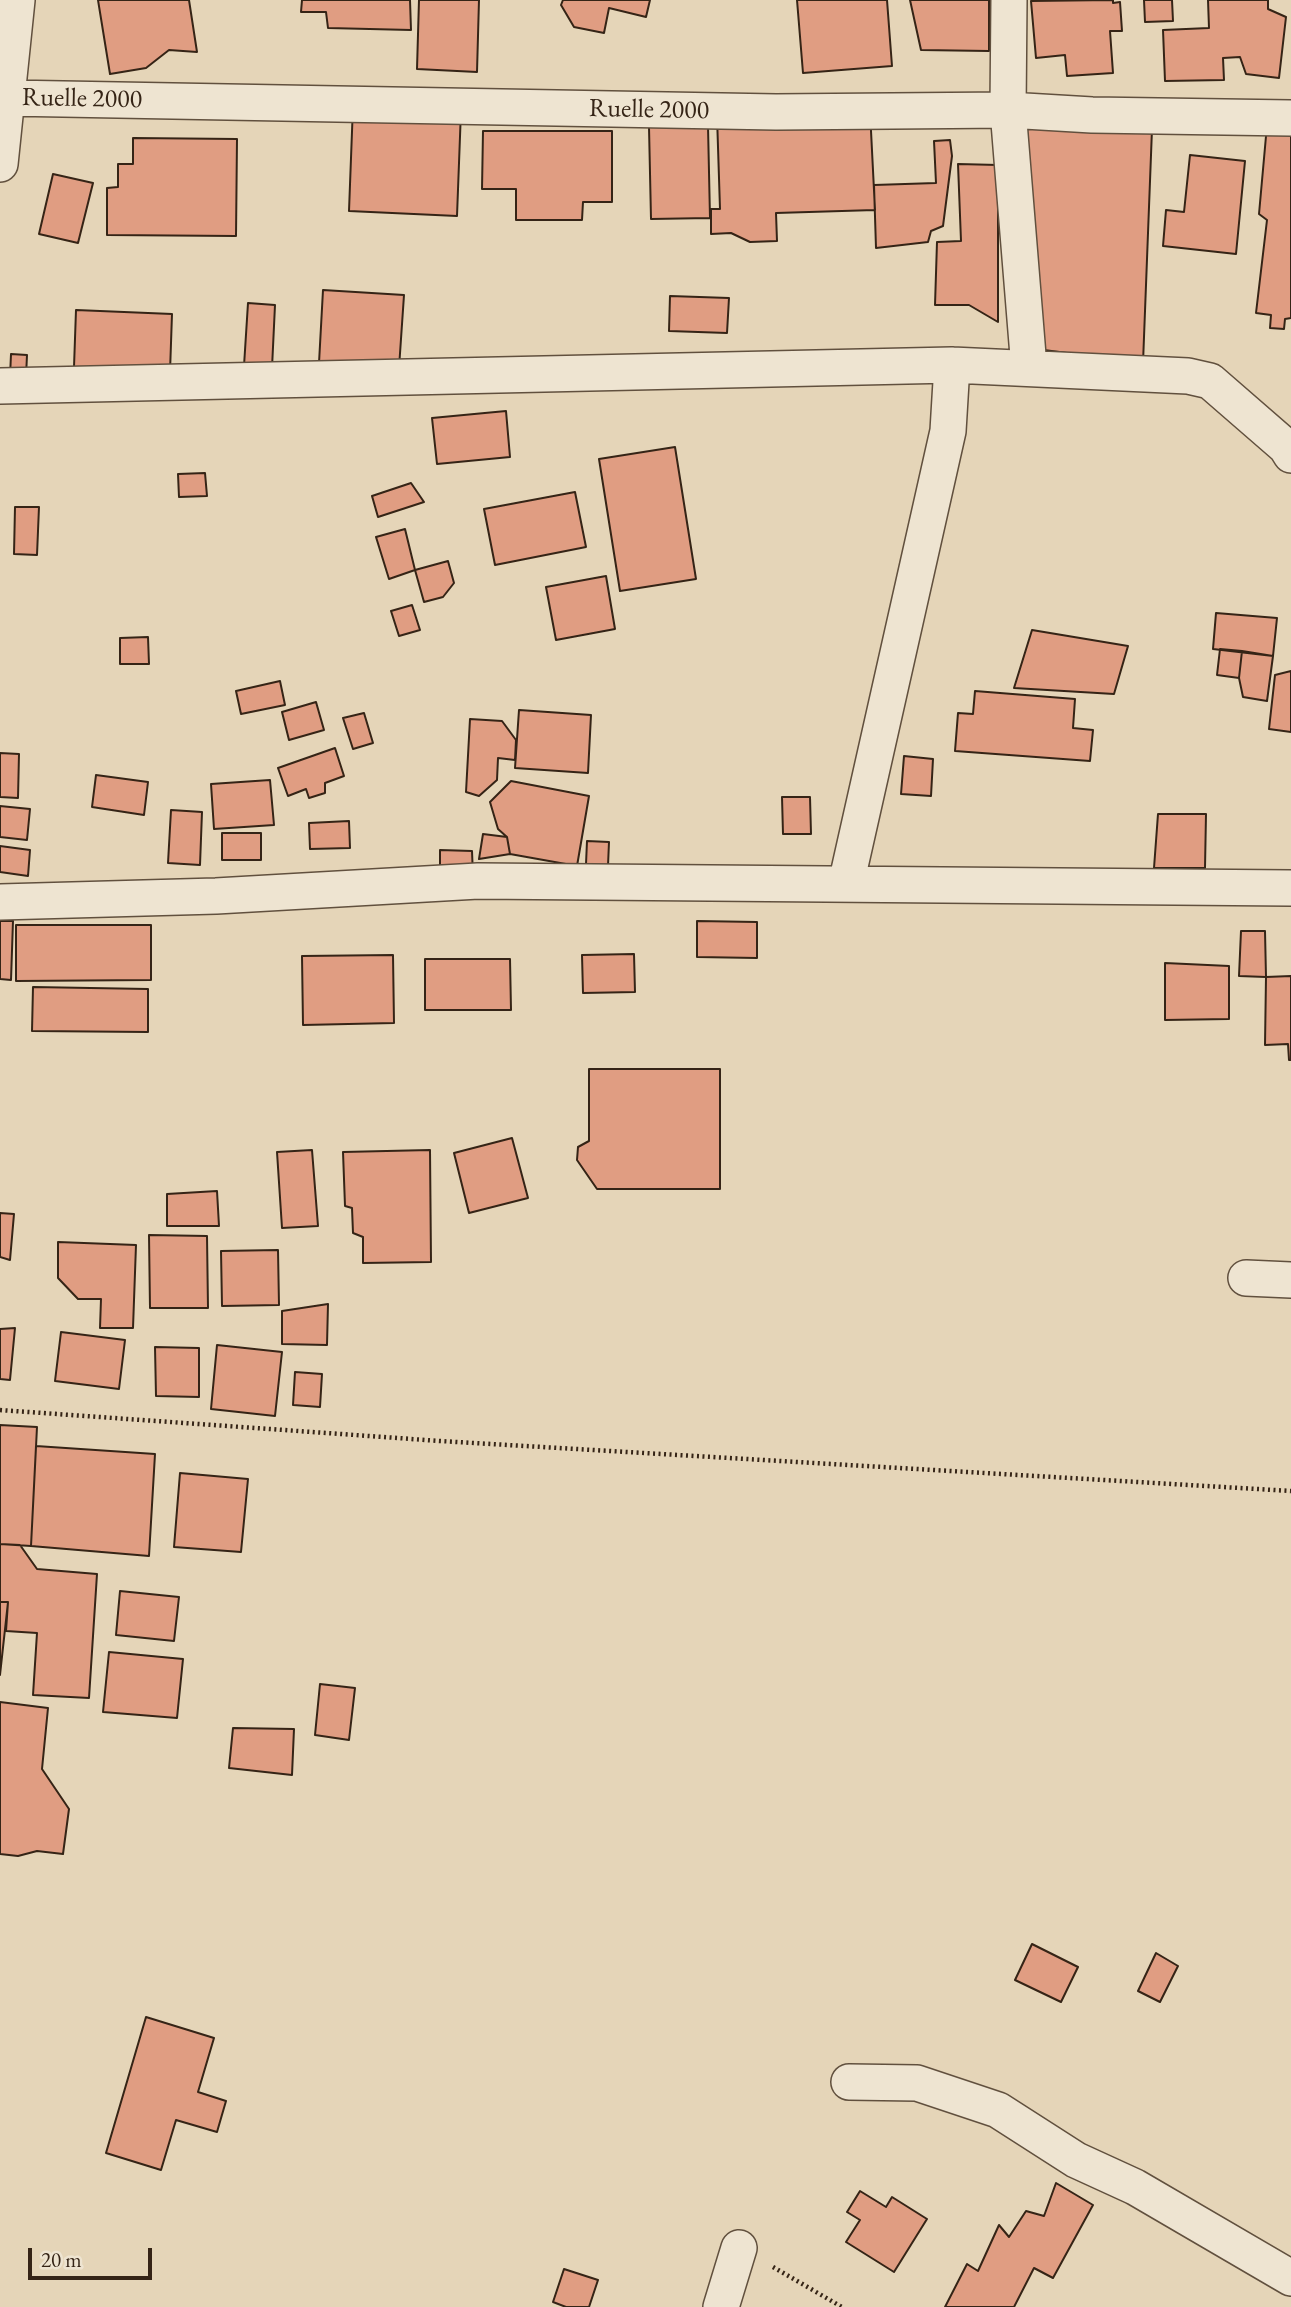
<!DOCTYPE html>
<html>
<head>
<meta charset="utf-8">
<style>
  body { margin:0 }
  #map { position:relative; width:1291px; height:2307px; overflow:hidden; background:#e5d5b8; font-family:"EB Garamond",serif }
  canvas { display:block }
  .scale { position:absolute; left:28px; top:2248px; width:124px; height:32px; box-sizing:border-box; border:4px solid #352416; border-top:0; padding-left:9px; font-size:21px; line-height:24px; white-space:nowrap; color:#352416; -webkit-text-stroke:5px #eee4d1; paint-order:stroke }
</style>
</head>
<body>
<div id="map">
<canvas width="1291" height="2307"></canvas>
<div class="scale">20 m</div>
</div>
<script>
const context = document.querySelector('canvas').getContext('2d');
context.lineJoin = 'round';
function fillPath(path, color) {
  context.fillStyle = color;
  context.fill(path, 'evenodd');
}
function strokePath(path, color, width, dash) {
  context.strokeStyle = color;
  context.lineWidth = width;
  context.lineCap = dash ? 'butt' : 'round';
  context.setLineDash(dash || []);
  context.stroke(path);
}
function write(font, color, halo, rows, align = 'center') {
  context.font = font + ' "EB Garamond",serif';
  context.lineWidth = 5;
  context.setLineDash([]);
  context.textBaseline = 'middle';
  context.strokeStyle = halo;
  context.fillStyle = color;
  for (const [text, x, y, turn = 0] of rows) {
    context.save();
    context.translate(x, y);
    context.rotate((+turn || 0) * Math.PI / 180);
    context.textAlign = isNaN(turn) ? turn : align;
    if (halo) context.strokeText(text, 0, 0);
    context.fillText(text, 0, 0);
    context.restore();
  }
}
const building = new Path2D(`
  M98,0H189L197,52L169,50L146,68L110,74Z
  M302,0H410L411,30L328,28L326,12H301Z
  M419,0H479L477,72L417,69Z
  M563,0H650L646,17L609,8L604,33L574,27L561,5Z
  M797,0H887L892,66L803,73Z
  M910,0H989V51L921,50Z
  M1113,0V3L1120,2L1122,31H1110L1113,73L1067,76L1065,55L1036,58L1031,1Z
  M1144,0H1172L1173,21L1145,22Z
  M1208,0H1268V9L1286,17L1279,78L1246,74L1240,57L1223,58L1224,80L1165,81L1163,30L1209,28Z
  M353,105L461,110L457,216L349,211Z
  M870,111L875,210L776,213L777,241L750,242L731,233L711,234V209H720L717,116Z
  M1023,111L1152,129L1143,363L1044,350Z
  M1267,125L1291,127V318L1285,319L1284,329L1270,328L1271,315L1256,313L1267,220L1259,214Z
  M708,126L710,218L651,219L649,127Z
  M483,131H612V202H583L582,220H516V189H482Z
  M133,138L237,139L236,236L107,235V188L118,187V164H133Z
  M950,140L952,156L943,226L931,231L928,242L876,248L874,185L936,183L934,141Z
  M1190,155L1245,161L1236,254L1163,246L1166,210L1184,212Z
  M958,164L998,165V322L969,305H935L937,242L961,241Z
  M53,174L93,183L78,243L39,234Z
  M323,290L404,295L399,368L319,363Z
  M670,296L729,298L727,333L669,331Z
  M248,303L275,305L272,368L244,366Z
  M76,310L172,314L170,372L74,367Z
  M11,354L27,355L26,377H10Z
  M506,411L510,457L437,464L432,418Z
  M675,447L696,579L620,591L599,459Z
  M205,473L207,496L179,497L178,474Z
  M411,483L424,502L378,517L372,496Z
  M575,492L586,547L495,565L484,509Z
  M15,507H39L37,555L14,554Z
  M405,529L415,570L389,579L376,537Z
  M448,561L454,583L443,597L424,602L415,570Z
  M606,576L615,629L556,640L546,587Z
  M412,605L420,630L399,636L391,611Z
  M1216,613L1277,618L1273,656L1213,649Z
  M1032,630L1128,646L1114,694L1014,688Z
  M148,637L149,664H120V638Z
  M1220,649L1242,651L1239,678L1217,675Z
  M1242,651L1273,656L1267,701L1243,697L1239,678Z
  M1291,671V732L1269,729L1275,675Z
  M280,681L285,705L241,714L236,691Z
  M975,691L1075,699L1073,728L1093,730L1090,761L955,751L958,713L973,714Z
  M316,702L324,730L289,740L282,712Z
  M519,710L591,715L588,773L515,768Z
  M364,713L373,743L353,749L343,718Z
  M470,719L502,721L516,740L515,760L498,758L497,780L479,796L466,792Z
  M335,748L344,776L325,783V793L309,798L306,789L288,796L278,768Z
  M0,753L19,754L18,798L0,797Z
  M904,756L933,759L931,796L901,794Z
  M96,775L148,782L144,815L92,807Z
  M270,780L274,825L214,829L211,784Z
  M511,781L589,796L577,866L510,854L507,837L498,829L490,802Z
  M782,797H810L811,834H783Z
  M0,806L30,809L27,840L0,837Z
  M171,810L202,812L200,865L168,863Z
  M1158,814H1206L1205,868H1154Z
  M349,821L350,848L310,849L309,823Z
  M222,833H261V860H222Z
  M483,834L507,837L510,854L479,859Z
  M587,841L609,842L608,866L586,864Z
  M0,846L30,850L28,876L0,872Z
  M440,850L472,851L473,876L440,875Z
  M0,921H13L11,980L0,979Z
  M697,921L757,922V958L697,957Z
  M16,925H151V980L16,981Z
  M1241,931H1265L1266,977L1239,976Z
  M634,954L635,992L583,993L582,955Z
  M393,955L394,1023L303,1025L302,956Z
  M425,959H510L511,1010H425Z
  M1165,963L1229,966V1019L1165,1020Z
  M1291,976V1060H1289L1288,1044L1265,1045L1266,977Z
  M33,987L148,989V1032L32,1031Z
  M589,1069H720V1189H597L577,1160L578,1147L589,1141Z
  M512,1138L528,1198L469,1213L454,1153Z
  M312,1150L318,1226L282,1228L277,1152Z
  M430,1150L431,1262L363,1263V1237L353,1233L352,1208L345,1206L343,1152Z
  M217,1191L219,1226H167V1194Z
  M0,1213L14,1214L10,1260L0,1257Z
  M149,1235L207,1236L208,1308H150Z
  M58,1242L136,1245L133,1328H100L101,1299H78L58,1278Z
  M278,1250L279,1305L222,1306L221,1251Z
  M328,1304L327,1345L282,1344V1311Z
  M15,1328L10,1380L0,1379V1329Z
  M61,1332L125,1340L119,1389L55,1381Z
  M217,1345L282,1352L275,1416L211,1409Z
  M155,1347L199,1348V1397L156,1396Z
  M295,1372L322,1374L320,1407L293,1405Z
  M0,1425L37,1427L31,1546L0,1544Z
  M36,1446L155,1454L149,1556L31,1546Z
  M180,1473L248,1479L241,1552L174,1547Z
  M0,1544L20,1545L37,1569L97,1574L89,1698L33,1695L37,1633L6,1631L8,1602H0Z
  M120,1591L179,1597L174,1641L116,1635Z
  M0,1602H8L0,1675Z
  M109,1652L183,1659L177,1718L103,1712Z
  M320,1684L355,1688L349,1740L315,1735Z
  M0,1702L48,1708L42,1769L69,1809L63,1854L37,1851L18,1856L0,1854Z
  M233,1728L294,1729L292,1775L229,1768Z
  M1032,1944L1078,1967L1061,2002L1015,1980Z
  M1156,1953L1178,1966L1160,2002L1138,1991Z
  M146,2017L214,2038L198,2092L226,2101L217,2132L176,2120L161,2170L106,2153Z
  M1056,2183L1093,2205L1053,2278L1034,2268L1014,2307H945L967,2264L978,2271L999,2225L1009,2237L1026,2211L1044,2216Z
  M860,2191L886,2207L892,2197L927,2219L894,2272L846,2242L860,2220L847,2212Z
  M564,2269L598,2280L589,2307H566L553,2302Z`);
fillPath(building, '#e09d82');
strokePath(building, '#352416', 2);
const street = new Path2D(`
  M1009,0L1008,110L1029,368
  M8,98L776,112L1008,110L1092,115L1291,118
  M0,164L17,0
  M0,386L952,365L1188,376L1210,381L1286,447L1291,455
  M846,884L948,431L952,365
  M0,902L216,896L478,881L1291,888
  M1246,1278L1291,1280
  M849,2082L917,2083L998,2110L1076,2160L1135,2187L1291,2278
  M721,2307L739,2248`);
strokePath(street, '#61503e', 38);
strokePath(new Path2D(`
  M0,1410L440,1441L1291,1491
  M773,2267L842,2307`), '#352416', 4.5, [2, 3.5]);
strokePath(street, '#eee4d1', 35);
write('26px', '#352416', '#eee4d1', [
  ["Ruelle 2000",82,99,1],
  ["Ruelle 2000",649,110,1]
]);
</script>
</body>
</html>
